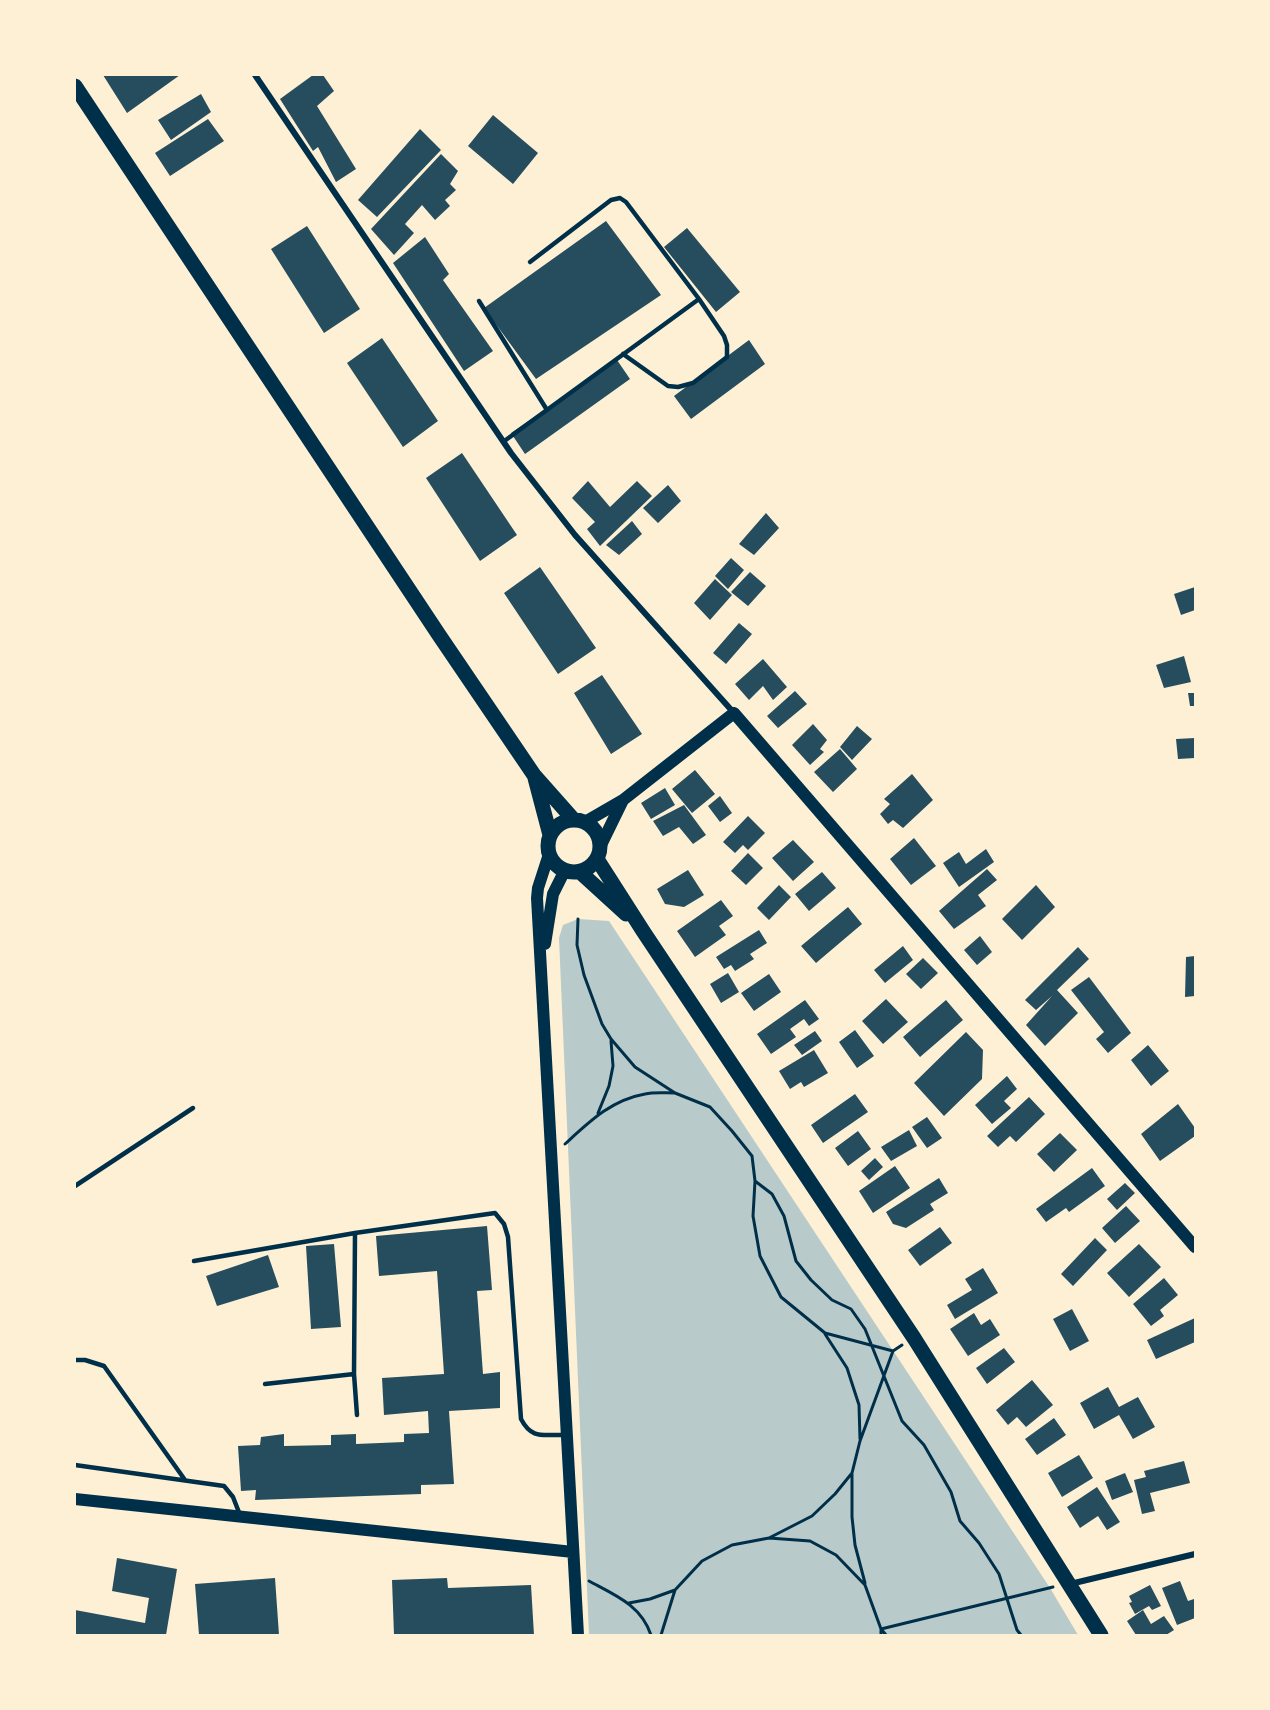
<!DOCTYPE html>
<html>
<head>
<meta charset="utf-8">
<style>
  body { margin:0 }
  #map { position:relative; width:1270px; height:1710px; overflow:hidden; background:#fdf0d5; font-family:"DejaVu Sans",sans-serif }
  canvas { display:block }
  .frame { position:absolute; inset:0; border:76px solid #fdf0d5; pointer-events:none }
</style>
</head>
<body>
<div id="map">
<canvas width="1270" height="1710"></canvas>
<div class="frame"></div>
</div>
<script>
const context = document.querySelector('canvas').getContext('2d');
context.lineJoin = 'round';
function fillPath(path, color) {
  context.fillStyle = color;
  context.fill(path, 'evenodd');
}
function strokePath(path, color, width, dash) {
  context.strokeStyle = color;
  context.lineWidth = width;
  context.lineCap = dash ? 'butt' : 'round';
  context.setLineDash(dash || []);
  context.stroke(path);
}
fillPath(new Path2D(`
  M578,919L609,921L1050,1588L1078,1635H589L559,938L563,925Z`), '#b9caca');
fillPath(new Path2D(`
  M103,75H180L127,113Z
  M313,75H323L334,91L317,106L356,169L336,182L318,147L313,151L280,99Z
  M201,94L211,112L171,140L158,120Z
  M493,115L538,153L513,184L468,146Z
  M208,119L224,141L170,176L155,153Z
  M420,129L441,150L377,217L358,200Z
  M441,154L458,171L450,184L456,190L445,200L450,206L435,220L422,205L405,224L414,233L394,255L371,229Z
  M606,221L661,295L536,379L484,308Z
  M307,226L360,309L324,333L271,249Z
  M687,228L740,292L716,312L664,247Z
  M425,237L449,274L443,280L493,351L464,371L393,263Z
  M382,338L438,421L403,447L347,363Z
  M749,340L765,364L691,419L674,396Z
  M617,360L630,379L525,454L511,433Z
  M462,453L517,535L480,561L426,478Z
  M588,481L610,507L637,481L652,496L600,546L587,529L595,522L572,498Z
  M668,485L681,501L658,523L643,508Z
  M766,513L779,528L754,555L739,544Z
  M632,521L642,534L619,555L606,545Z
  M731,558L744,570L728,589L715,576Z
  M540,567L596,648L558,674L504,593Z
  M750,572L766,586L748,606L731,592Z
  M715,579L732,595L710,620L694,603Z
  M1195,587V610L1181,615L1174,594Z
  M739,623L752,634L726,664L713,653Z
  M1184,656L1191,682L1164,688L1156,665Z
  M763,659L787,687L773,700L763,686L749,700L735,684Z
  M602,675L642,734L611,754L574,693Z
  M795,691L807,704L778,728L767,716Z
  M1188,693H1195V706H1190Z
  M813,724L827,740L820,749L824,752L810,765L792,745Z
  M857,726L872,739L852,760L840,747Z
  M1195,738V758L1178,759L1176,739Z
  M840,749L857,769L833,792L814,772Z
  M695,770L715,794L692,813L672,789Z
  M912,774L933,800L903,828L893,820L888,824L880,814L890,804L884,799Z
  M665,788L675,805L651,819L641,803Z
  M720,796L732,813L720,822L708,806Z
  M684,805L706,835L693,844L679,827L663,836L653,821Z
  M748,816L765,833L748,850L743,845L735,853L723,842Z
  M914,838L936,866L911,885L890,859Z
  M793,840L814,862L793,881L772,858Z
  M986,849L994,862L959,887L943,863L959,852L966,864Z
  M748,853L763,868L746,885L731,871Z
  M987,869L997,880L978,895L986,906L954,929L939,911Z
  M688,870L704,895L684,907L665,904L657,889Z
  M822,872L836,888L809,911L795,894Z
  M779,885L791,897L769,920L757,908Z
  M1036,885L1055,907L1022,940L1002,919Z
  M721,900L733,916L719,926L726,935L695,957L677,931Z
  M848,907L862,924L816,963L801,946Z
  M759,930L767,943L750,954L754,959L735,971L731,965L724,969L716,957Z
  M980,936L992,952L977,965L964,950Z
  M903,946L913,960L885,983L874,970Z
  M1078,947L1089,959L1057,990L1078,1013L1045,1046L1026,1025L1052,996L1036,1010L1025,1000Z
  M1195,956V996L1185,997L1186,957Z
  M923,958L938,973L921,989L906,974Z
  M728,973L739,992L721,1003L710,984Z
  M769,974L781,992L754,1011L741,993Z
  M1089,977L1131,1033L1108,1053L1096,1039L1104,1032L1071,990Z
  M886,999L908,1022L883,1044L862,1021Z
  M805,1000L819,1019L809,1026L804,1019L790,1029L796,1037L771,1054L757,1034Z
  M946,1000L963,1020L920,1057L903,1037Z
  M855,1030L874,1056L857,1068L839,1042Z
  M815,1031L822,1041L802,1055L794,1045Z
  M966,1032L983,1050L982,1079L944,1116L914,1083Z
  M1148,1045L1169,1071L1151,1086L1131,1060Z
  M814,1050L828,1073L804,1087L801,1082L790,1089L779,1071Z
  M1007,1076L1017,1089L1004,1101L1011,1108L992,1124L975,1105Z
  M855,1094L868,1112L823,1143L811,1125Z
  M1029,1097L1045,1114L1016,1142L1010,1136L998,1147L987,1136Z
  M1178,1104L1195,1128V1136L1160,1161L1141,1134Z
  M927,1117L942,1138L927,1148L912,1127Z
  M909,1130L917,1146L891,1161L881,1147Z
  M858,1131L871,1149L848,1166L835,1148Z
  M1060,1133L1077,1150L1054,1172L1037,1154Z
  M875,1158L883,1167L869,1180L861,1171Z
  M895,1166L910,1188L873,1213L859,1191Z
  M1092,1168L1105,1186L1069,1212L1066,1208L1046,1222L1036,1209Z
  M939,1178L948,1193L930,1204L934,1210L906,1228L893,1224L886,1212Z
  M1125,1183L1135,1193L1117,1210L1107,1199Z
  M1126,1206L1140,1221L1115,1243L1102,1228Z
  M487,1226L492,1290L477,1291L483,1374L500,1372V1408L449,1411L454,1484L421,1485V1494L255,1500L256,1490L241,1491L238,1446L260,1445L261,1437L284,1434V1446L331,1445V1435L356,1434V1444L404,1442V1434L429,1433L428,1411L384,1415L382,1378L444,1374L437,1271L379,1276L376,1236Z
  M940,1227L952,1243L920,1266L908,1250Z
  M1095,1238L1107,1250L1073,1286L1061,1274Z
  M334,1244L341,1327L311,1329L306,1246Z
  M1139,1244L1161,1267L1129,1297L1107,1273Z
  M268,1255L279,1287L217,1306L206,1276Z
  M983,1268L998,1293L955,1319L947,1305L972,1290L965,1279Z
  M1164,1278L1178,1295L1160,1310L1164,1316L1151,1326L1133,1304Z
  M1072,1309L1089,1341L1070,1351L1053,1319Z
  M974,1313L981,1325L990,1319L1000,1335L968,1356L950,1329Z
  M1195,1318V1342L1156,1359L1147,1340Z
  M1004,1348L1015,1362L987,1384L976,1368Z
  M1032,1380L1053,1405L1026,1427L1017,1417L1008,1425L996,1410Z
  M1108,1387L1119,1407L1138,1397L1155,1427L1133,1439L1119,1415L1094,1429L1080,1403Z
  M1054,1418L1066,1435L1037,1455L1025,1439Z
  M1079,1455L1093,1478L1062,1497L1048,1473Z
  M1184,1461L1190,1483L1150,1493L1155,1511L1142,1514L1134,1480L1146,1477L1144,1471Z
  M1125,1473L1133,1492L1112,1500L1105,1481Z
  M1097,1487L1120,1522L1107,1530L1098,1516L1080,1528L1067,1507Z
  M117,1558L177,1569L166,1635H75V1610L145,1623L149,1598L112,1591Z
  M275,1578L279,1635H199L195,1584Z
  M447,1578L448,1588L531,1585L534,1635H394L392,1580Z
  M1180,1581L1188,1601L1194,1599L1195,1618L1177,1625L1162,1588Z
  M1150,1585L1161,1606L1152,1610L1149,1606L1135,1614L1129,1603L1132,1602L1129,1596Z
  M1143,1610L1151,1624L1164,1616L1174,1630L1166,1635H1136L1127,1621Z`), '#264d5e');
strokePath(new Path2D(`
  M578,919L577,945L584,975L602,1024L611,1039L635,1067L675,1093L710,1107L732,1131L752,1156L755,1181L753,1216L760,1256L781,1297L825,1333L893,1351L902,1345
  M598,1113L609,1086L613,1066L611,1041
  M565,1144C589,1122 611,1100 645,1094C654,1092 664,1093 674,1093
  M755,1181L772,1194L784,1216L796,1261L811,1280L832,1300L851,1309L865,1329L902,1421L924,1445L951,1492L960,1521L979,1543L999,1574L1017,1630L1021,1635
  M825,1334L847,1368L859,1405L860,1439
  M852,1474V1517L855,1545L865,1583
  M769,1538L812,1516L835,1494L852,1473L860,1441L893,1351
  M589,1581C615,1595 641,1605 651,1635
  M629,1603L650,1599L675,1590
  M661,1635L675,1590L702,1561L732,1545L769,1538L810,1541L836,1555L865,1585L881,1629V1635
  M886,1635L881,1629L1053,1587`), '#003049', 3);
strokePath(new Path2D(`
  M530,262L611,200L620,198L626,202L699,299L724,336L727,345V357L693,383L678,387L668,386L623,354
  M479,301L547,410
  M503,442L699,299
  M75,1186L193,1108
  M355,1233L354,1374L357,1415
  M194,1261L355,1233L495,1213L504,1224L508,1237L521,1419C532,1440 543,1434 564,1435
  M75,1360H85L104,1366L185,1480
  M265,1384L354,1374
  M75,1465L224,1486L233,1497L240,1515`), '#003049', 4.5);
strokePath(new Path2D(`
  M255,75L511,453L575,535L734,713
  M1070,1584L1195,1554`), '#003049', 6);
strokePath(new Path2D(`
  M585,822L623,800L734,713L1195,1247
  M601,845L623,800
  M549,854L538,888L537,898L578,1635
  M545,944L553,894L565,870
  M75,1499L573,1552`), '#003049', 12);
strokePath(new Path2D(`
  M75,86L439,635L534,775L573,819
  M535,778L550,835
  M548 846a26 26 0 1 1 52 0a26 26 0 1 1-52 0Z
  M597,859L643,931L914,1338L1101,1635
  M580,872L626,914`), '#003049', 15);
</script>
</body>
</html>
